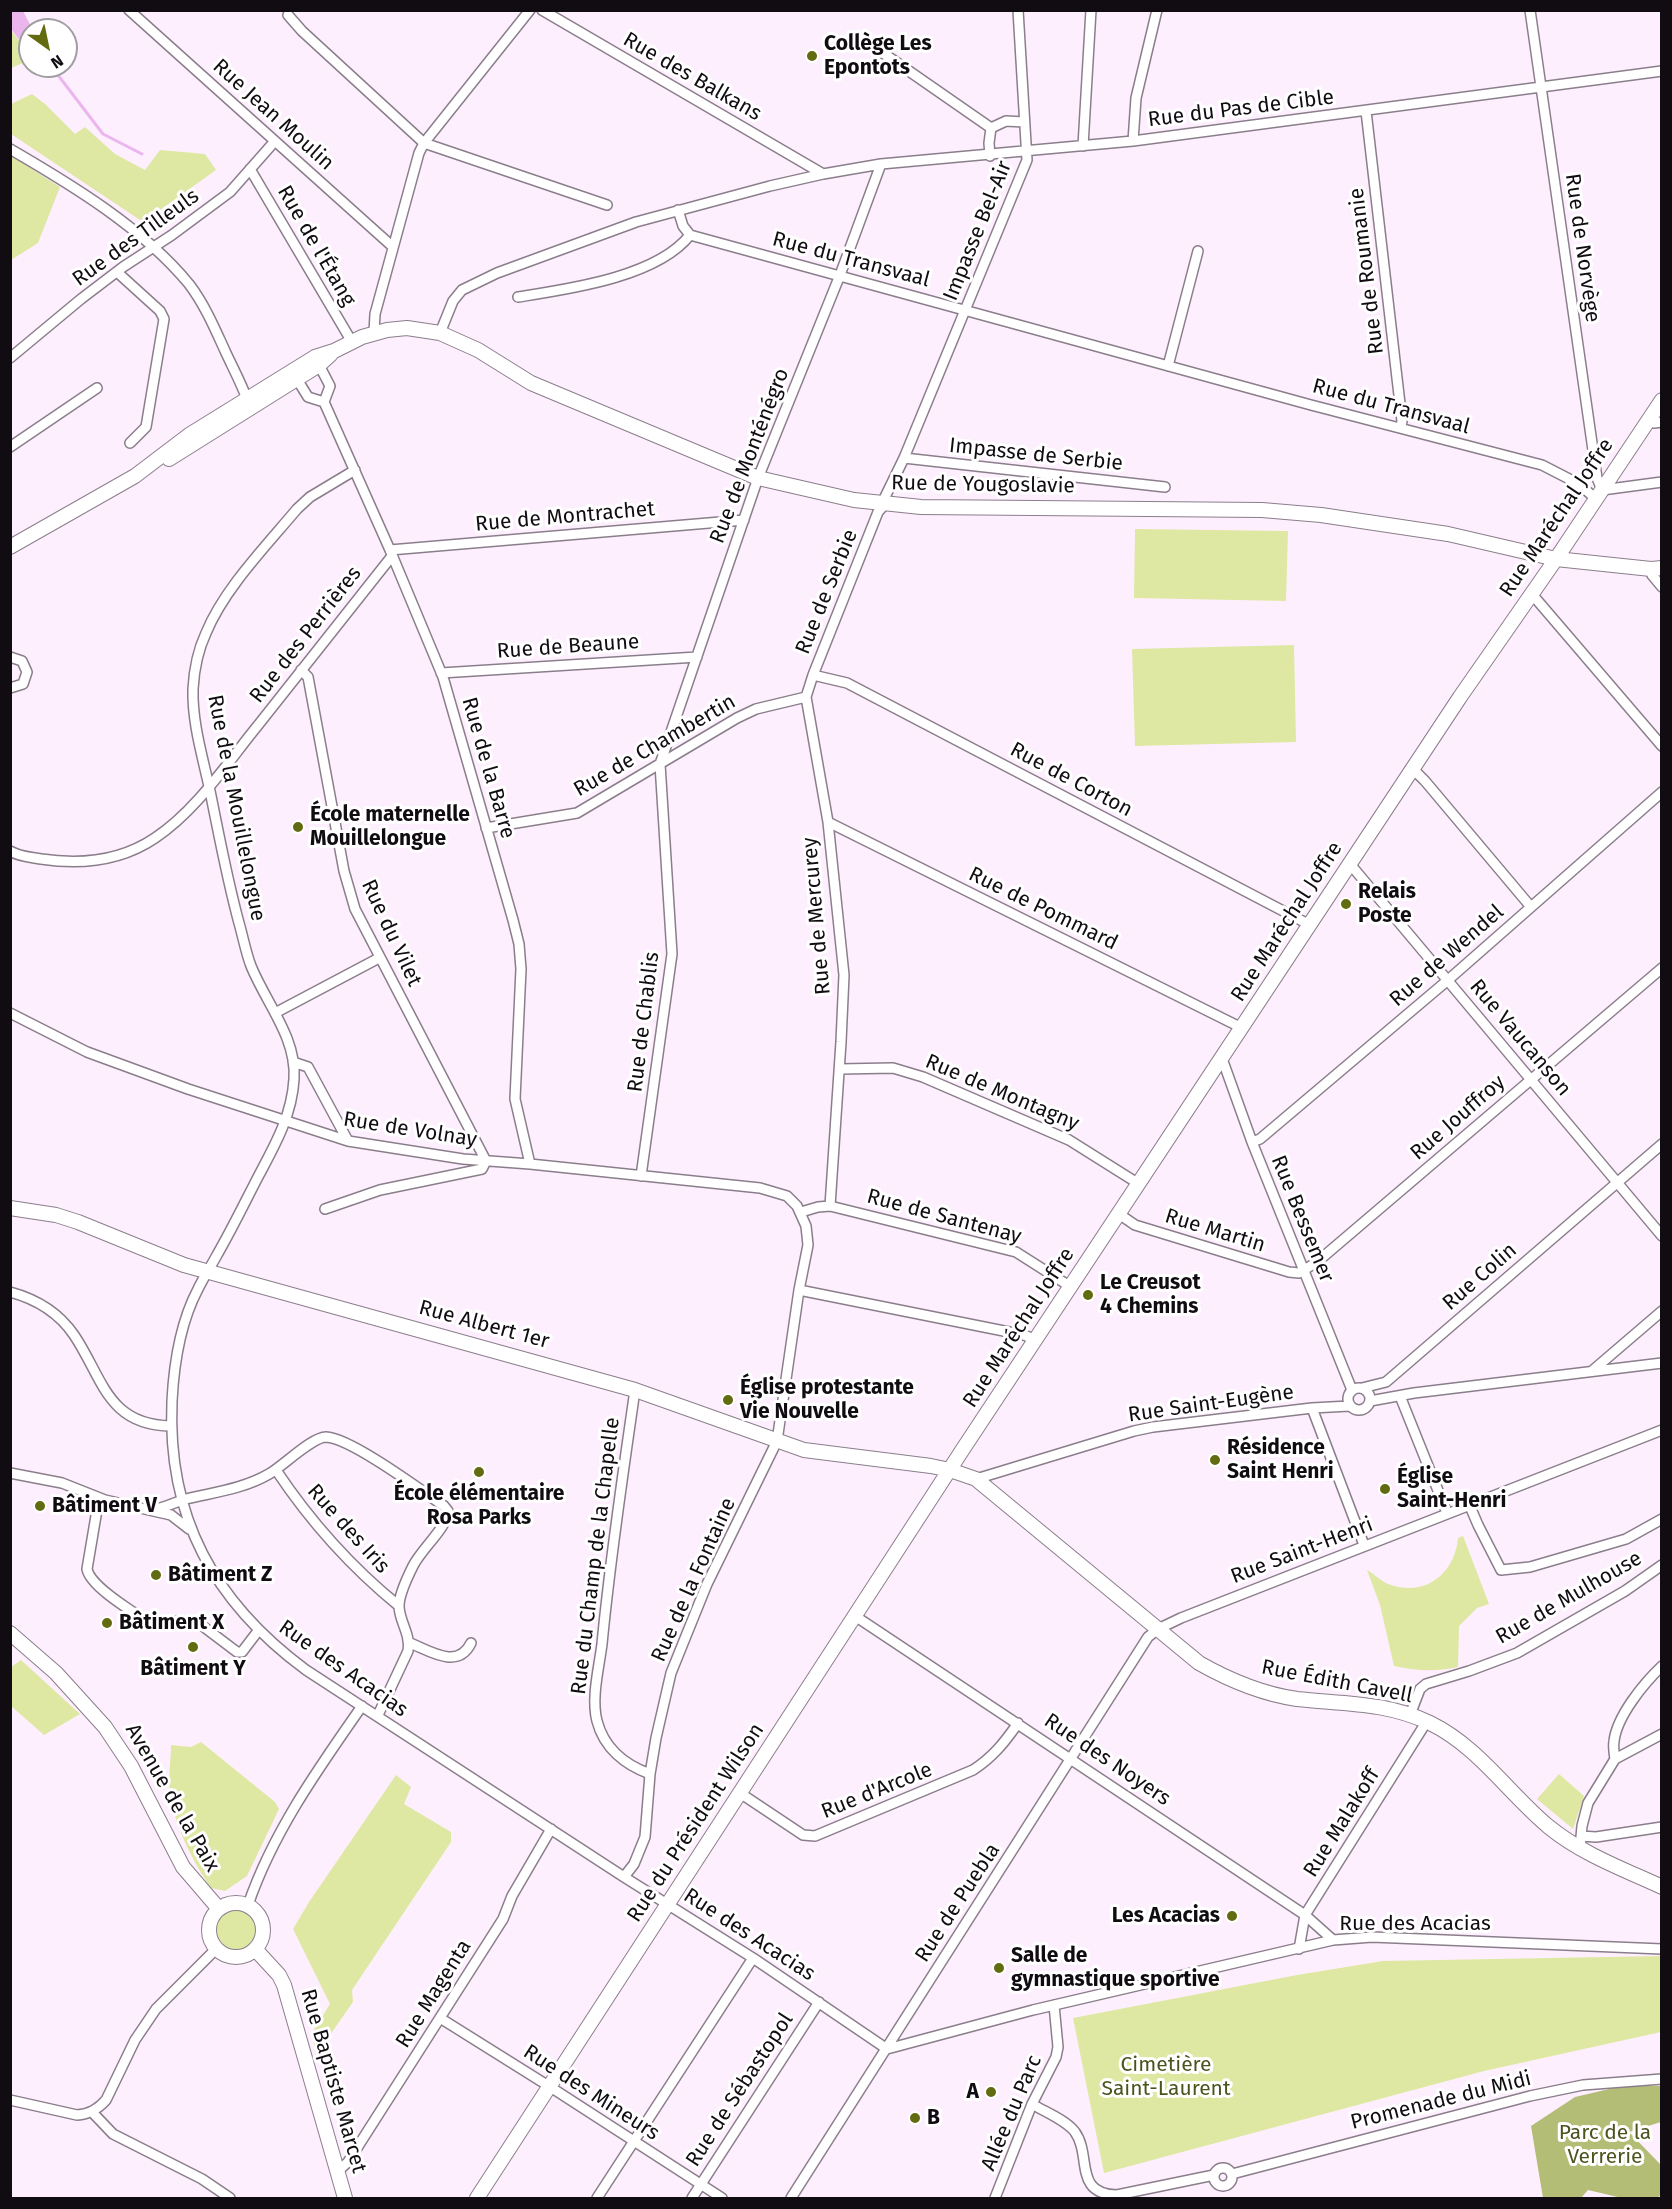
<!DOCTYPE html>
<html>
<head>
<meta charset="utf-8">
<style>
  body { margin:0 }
  #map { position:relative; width:1672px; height:2209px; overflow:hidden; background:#feeffe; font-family:"Fira Sans",sans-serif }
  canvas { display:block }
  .frame { position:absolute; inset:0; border:12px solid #110c11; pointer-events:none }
  .north { position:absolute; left:18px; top:18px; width:60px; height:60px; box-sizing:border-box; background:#fff; border:2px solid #a09ea0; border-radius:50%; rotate:147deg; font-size:16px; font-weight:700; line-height:24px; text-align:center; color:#110c11 }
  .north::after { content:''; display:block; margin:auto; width:21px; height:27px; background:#626b0f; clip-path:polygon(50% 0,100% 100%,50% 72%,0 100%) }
</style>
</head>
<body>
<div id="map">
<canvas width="1672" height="2209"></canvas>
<div class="frame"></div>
<div class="north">N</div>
</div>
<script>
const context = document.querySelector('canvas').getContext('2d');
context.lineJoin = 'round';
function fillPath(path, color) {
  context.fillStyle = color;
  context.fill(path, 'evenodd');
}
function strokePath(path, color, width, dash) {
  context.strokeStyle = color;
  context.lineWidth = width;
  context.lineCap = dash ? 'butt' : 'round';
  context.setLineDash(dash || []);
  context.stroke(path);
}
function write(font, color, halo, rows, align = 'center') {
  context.font = font + ' "Fira Sans",sans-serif';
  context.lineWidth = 6;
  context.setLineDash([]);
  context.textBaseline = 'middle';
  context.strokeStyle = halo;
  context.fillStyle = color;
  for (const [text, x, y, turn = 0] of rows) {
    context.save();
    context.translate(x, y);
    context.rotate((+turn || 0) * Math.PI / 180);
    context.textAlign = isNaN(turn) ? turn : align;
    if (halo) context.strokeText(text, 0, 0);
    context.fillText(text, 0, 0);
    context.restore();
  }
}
fillPath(new Path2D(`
  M10,29L30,54V60L11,68Z
  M32,94L45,104L75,134L85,127L115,154L145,170L160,150L205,154L216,170L143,222L11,134V104Z
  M11,156L60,187L38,243L11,260Z
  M1135,529L1288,531L1286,601L1134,598Z
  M1294,645L1296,742L1135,746L1132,649Z
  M1463,1536L1489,1604L1477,1608L1459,1626L1458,1667C1435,1672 1417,1671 1394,1666L1380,1605L1367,1570C1376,1575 1381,1582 1391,1585C1427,1597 1455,1572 1458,1538Z
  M21,1660L80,1714L44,1735L11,1706V1667Z
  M201,1742L275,1802L279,1809L247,1876L225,1891L211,1888C192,1860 175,1827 170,1793C168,1777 171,1760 171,1745L191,1747Z
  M1559,1774L1584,1796L1573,1829L1537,1799Z
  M396,1775L411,1787L404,1804L451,1832V1842L352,1990L353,2002L316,2055L312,2033L330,2004L293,1929L309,1902Z
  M217 1930a20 20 0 1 1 40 0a20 20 0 1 1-40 0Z
  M1661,1956V2032L1484,2071L1104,2173L1073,2018L1297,1975L1383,1961Z`), '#dee8a2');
fillPath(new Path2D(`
  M1622,2086H1661V2122L1629,2132L1661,2165V2195L1657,2198H1622L1588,2190L1581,2198H1543L1531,2126L1575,2097Z`), '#b3bd75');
fillPath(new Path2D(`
  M11,10L23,11L33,30H30V54L11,29Z`), '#ebb6ed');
strokePath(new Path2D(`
  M51,66L103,134L142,154`), '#ebb6ed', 3);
const street = new Path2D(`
  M129,10L393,247
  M542,10L823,174
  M1530,10L1597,478L1602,490L1662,482
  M288,15L302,31L424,143L607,205
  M883,53L991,128
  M1366,111L1402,421L1401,427
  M991,128L1006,121L1024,122
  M1133,141L1136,98L1157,10
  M1083,146L1091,10
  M10,149C72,185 143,228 189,284C205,305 215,329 226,353C233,368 241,383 247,399L245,402
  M990,156L989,143L991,128
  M250,169L352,342
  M678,210L683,226L690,235L1311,405L1542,465L1579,484L1596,499
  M117,272L160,311L164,319L146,427L130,443
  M518,297C569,289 657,277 690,235
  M374,333L375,314L419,153L424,143L530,10
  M440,333L453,301L462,290L497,273L636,222L770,186L823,174L881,164L1133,141L1662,71
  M10,358L81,299L123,267L172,235L230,192L275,141
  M317,361L330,386L324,402L390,550L443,677L513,920L519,944L521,969L515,1099L530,1164
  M1168,366L1198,251
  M295,376L308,397L324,402
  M1648,419L1654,423L1662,422
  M10,447L97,388
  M904,458L1165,487
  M355,470L310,497L297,509C266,546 224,589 206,633C198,650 194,671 193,689C192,723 203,758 210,791C219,835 227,879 239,923C243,937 246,953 251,966C266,1003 297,1038 294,1079C292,1115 275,1145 259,1175C245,1202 232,1229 217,1255C211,1266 204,1277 198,1289C180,1323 174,1362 172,1401C167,1517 214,1602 306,1670L624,1877L753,1958L887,2049L1033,2010L1333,1940L1372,1937L1662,1949
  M390,550L744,520
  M1651,569L1652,575L1662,587
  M1531,593L1662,746
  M10,657L22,661L27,672L23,684L10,688
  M301,670L308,677L344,871L355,909L486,1161
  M441,673L697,657
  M813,675L847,683L1310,925
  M1413,769L1425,781L1531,907
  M828,822L1242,1028
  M486,828L577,813L737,718L756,709L806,697
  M10,851C20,857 31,857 41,859C81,865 121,861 155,838C197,810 227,763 259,724C303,668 347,612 392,556
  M1350,864L1662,1236
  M10,1013L87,1052L188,1089L348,1141L463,1159L530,1164L760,1188L787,1196L797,1206L806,1226L808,1245L799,1290L777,1441L707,1584L671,1673L656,1738L650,1774L645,1837L634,1864L624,1877
  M275,1013L379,958
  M293,1062L308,1067L348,1141
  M1220,1062L1224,1064L1252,1142L1352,1390
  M840,1069L893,1068L923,1077L1069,1140L1139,1184
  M1252,1142L1260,1139L1448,980L1662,792
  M641,1176L672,954L660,764L758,478L840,275L881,164
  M830,1206L841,1042L844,975L828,822L806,697L813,675L878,512L885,504V497L904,458L1027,160L1018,10
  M325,1209L380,1190L482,1169L486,1161
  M801,1212L818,1207L830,1206L1016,1252L1071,1287
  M1119,1214L1135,1225L1289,1272L1299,1273L1317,1262L1662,968
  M799,1290L1024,1335L1036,1340
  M10,1292C36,1299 59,1313 74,1335C103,1378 107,1425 171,1426
  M1592,1371L1662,1311
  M1348 1399a11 11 0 1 1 22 0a11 11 0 1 1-22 0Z
  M1362,1388L1386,1382L1662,1144
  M635,1390C623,1474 610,1559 602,1644C599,1668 591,1698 597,1721C604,1748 625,1765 650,1774
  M1400,1396L1447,1513
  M1370,1401L1414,1393L1662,1363
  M1312,1408L1364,1545
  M276,1470C310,1521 351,1567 399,1606
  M10,1473L62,1483L105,1500L171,1515L189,1529
  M976,1479L1134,1431L1153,1427L1312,1408L1349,1406
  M99,1498L87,1569C90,1586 130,1610 145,1620L152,1622L196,1621L237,1652H242L258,1631
  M1469,1504L1478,1525L1501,1570L1530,1567L1626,1539L1662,1519
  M152,1510C165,1508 175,1502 186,1499C215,1492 243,1489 269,1474C283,1466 312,1437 326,1437C351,1438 422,1491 444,1506L448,1511C447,1528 422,1548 413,1566C408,1576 399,1594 399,1606C399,1621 411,1634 408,1651L378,1715
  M855,1616L1305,1915L1333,1940
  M410,1643C430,1651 458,1670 471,1643
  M1410,1715L1420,1689L1426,1684L1469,1671L1517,1653L1625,1591L1662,1565
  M1615,1759C1614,1753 1613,1747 1614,1741C1617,1716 1644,1683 1662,1666
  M740,1793L803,1835L815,1836L973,1770C993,1757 1005,1742 1018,1723
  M1581,1836L1596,1837L1662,1827
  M1580,1848L1582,1826L1588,1803L1615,1759L1662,1734
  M248,1905C273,1832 318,1769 362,1706
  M1299,1949L1305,1915L1427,1721
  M440,2018L555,2090L722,2198
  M10,2100L77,2115C90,2114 98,2109 106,2100L135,2040L156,2009L217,1948
  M1032,2104C1045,2112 1066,2120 1075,2132C1092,2156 1073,2194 1117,2195L1214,2175
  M92,2112L113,2134L202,2179L230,2198
  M1214 2177a9 9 0 1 1 18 0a9 9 0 1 1-18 0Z
  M338,2171L348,2162L503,1919L512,1896L551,1829
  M1232,2174L1530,2096L1583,2085L1662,2079
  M597,2198L753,1958
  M692,2198L819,2002
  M791,2198L1148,1637L1158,1629L1181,1618L1662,1430
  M995,2198L1032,2104L1056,2057L1058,2047L1054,2005`);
const secondary = new Path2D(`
  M169,459L319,365L331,354
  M10,547L135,476L189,435L315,357L334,351L362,337L387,330L407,328L440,333L478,350L531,383L758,478L854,500L921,507L1262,510L1321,515L1448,534L1556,559L1651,569L1662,568
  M10,1208L56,1215L78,1222L184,1265L635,1390L804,1450L931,1466L950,1470L976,1479L1199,1663C1229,1680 1262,1694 1297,1699C1343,1704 1386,1702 1430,1723C1479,1747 1508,1793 1549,1827C1582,1854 1623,1869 1662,1887
  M10,1633L56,1673L105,1727L131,1766L183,1867L219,1909
  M209 1930a27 27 0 1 1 54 0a27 27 0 1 1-54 0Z
  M255,1949L279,1975L284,1985L345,2198
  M477,2198L963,1449L1460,697L1556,559L1662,400`);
strokePath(street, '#8b7e8b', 12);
strokePath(secondary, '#8b7e8b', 16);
strokePath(street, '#fff', 9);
strokePath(secondary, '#fff', 14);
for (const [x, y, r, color] of [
  [812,56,6,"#626b0f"],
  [298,827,6,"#626b0f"],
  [1346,904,6,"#626b0f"],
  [1088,1295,6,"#626b0f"],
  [728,1400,6,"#626b0f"],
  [1215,1460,6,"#626b0f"],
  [479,1472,6,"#626b0f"],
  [1385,1489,6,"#626b0f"],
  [40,1506,6,"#626b0f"],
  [156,1575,6,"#626b0f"],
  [107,1623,6,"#626b0f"],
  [193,1647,6,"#626b0f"],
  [1232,1916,6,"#626b0f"],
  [999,1968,6,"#626b0f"],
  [991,2092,6,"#626b0f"],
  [915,2118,6,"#626b0f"]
]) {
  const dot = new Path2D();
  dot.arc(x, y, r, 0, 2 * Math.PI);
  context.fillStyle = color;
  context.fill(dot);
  strokePath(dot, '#fff', 2);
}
write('bold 21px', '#110c11', '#fff', [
  ["Collège Les",824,44],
  ["Epontots",824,68],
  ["École maternelle",310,815],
  ["Mouillelongue",310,839],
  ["Relais",1358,892],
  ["Poste",1358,916],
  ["Le Creusot",1100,1283],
  ["4 Chemins",1100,1307],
  ["Église protestante",740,1388],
  ["Vie Nouvelle",740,1412],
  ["Résidence",1227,1448],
  ["Saint Henri",1227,1472],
  ["Église",1397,1477],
  ["Saint-Henri",1397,1501],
  ["École élémentaire",479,1494,"center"],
  ["Rosa Parks",479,1518,"center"],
  ["Bâtiment V",52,1506],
  ["Bâtiment Z",168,1575],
  ["Bâtiment X",119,1623],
  ["Bâtiment Y",193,1669,"center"],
  ["Les Acacias",1220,1916,"right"],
  ["Salle de",1011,1956],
  ["gymnastique sportive",1011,1980],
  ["A",979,2092,"right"],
  ["B",927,2118]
], 'left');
write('21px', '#110c11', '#fff', [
  ["Rue des Balkans",692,77,30],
  ["Rue du Pas de Cible",1241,109,-7],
  ["Rue Jean Moulin",273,115,42],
  ["Impasse Bel-Air",978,231,-68],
  ["Rue des Tilleuls",136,238,-36],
  ["Rue de l'Étang",316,246,60],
  ["Rue de Norvège",1582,248,82],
  ["Rue du Transvaal",851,260,15],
  ["Rue de Roumanie",1367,271,-97],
  ["Rue du Transvaal",1391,407,15],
  ["Impasse de Serbie",1036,455,6],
  ["Rue de Monténégro",750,456,-69],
  ["Rue de Yougoslavie",983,485,1],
  ["Rue de Montrachet",565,517,-5],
  ["Rue Maréchal Joffre",1557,518,-56],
  ["Rue de Serbie",827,592,-68],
  ["Rue des Perrières",306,635,-52],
  ["Rue de Beaune",568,647,-4],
  ["Rue de Chambertin",655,746,-30],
  ["Rue de la Barre",488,768,74],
  ["Rue de Corton",1071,780,28],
  ["Rue de la Mouillelongue",236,808,79],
  ["Rue de Pommard",1043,909,26],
  ["Rue de Mercurey",817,916,-95],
  ["Rue Maréchal Joffre",1287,922,-57],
  ["Rue du Vilet",391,933,65],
  ["Rue de Wendel",1447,956,-41],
  ["Rue de Chablis",644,1022,-83],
  ["Rue Vaucanson",1520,1038,50],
  ["Rue de Montagny",1002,1093,23],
  ["Rue Jouffroy",1458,1118,-41],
  ["Rue de Volnay",410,1130,9],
  ["Rue de Santenay",944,1217,15],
  ["Rue Bessemer",1302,1219,68],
  ["Rue Martin",1215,1231,17],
  ["Rue Colin",1480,1277,-41],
  ["Rue Albert 1er",484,1325,15],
  ["Rue Maréchal Joffre",1019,1328,-57],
  ["Rue Saint-Eugène",1211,1404,-8],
  ["Rue des Iris",348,1529,48],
  ["Rue Saint-Henri",1302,1551,-21],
  ["Rue du Champ de la Chapelle",596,1556,-83],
  ["Rue de la Fontaine",694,1580,-66],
  ["Rue de Mulhouse",1569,1598,-30],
  ["Rue des Acacias",343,1669,35],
  ["Rue Édith Cavell",1337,1682,11],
  ["Rue des Noyers",1107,1760,34],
  ["Rue d'Arcole",877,1791,-22],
  ["Avenue de la Paix",172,1798,60],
  ["Rue du Président Wilson",696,1823,-57],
  ["Rue Malakoff",1342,1823,-58],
  ["Rue de Puebla",958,1903,-57],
  ["Rue des Acacias",1415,1924],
  ["Rue des Acacias",749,1935,33],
  ["Rue Magenta",434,1994,-58],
  ["Rue Baptiste Marcet",333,2081,74],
  ["Rue de Sébastopol",740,2090,-57],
  ["Rue des Mineurs",591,2093,33],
  ["Promenade du Midi",1441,2101,-14],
  ["Allée du Parc",1012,2113,-67]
]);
write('21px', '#4d531f', '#fff', [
  ["Cimetière",1166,2065],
  ["Saint-Laurent",1166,2089],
  ["Parc de la",1605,2133],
  ["Verrerie",1605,2157]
]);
</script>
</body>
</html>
